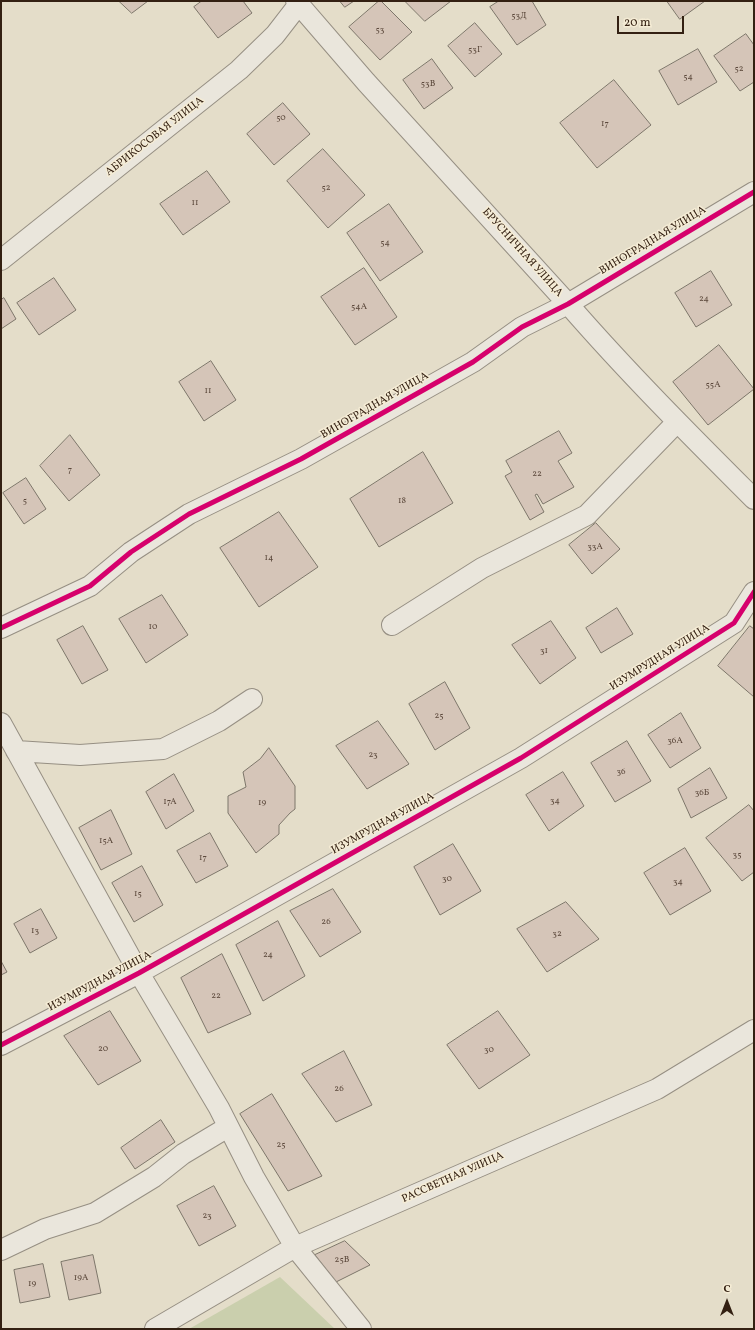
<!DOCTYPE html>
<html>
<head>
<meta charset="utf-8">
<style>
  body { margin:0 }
  #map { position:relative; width:755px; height:1330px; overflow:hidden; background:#e4ddc9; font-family:Vollkorn,serif }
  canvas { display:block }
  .frame { position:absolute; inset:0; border:2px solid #332012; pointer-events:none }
  .north { position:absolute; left:707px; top:1282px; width:40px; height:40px; -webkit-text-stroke:3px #f5ecd5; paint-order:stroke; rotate:0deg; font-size:11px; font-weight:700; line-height:16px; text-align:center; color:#332012 }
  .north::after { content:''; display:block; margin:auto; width:14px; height:18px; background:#332012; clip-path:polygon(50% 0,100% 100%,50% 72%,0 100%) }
  .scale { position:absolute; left:617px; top:16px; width:67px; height:18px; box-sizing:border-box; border:2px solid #332012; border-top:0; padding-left:5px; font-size:12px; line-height:14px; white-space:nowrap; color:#332012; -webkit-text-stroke:3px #f5ecd5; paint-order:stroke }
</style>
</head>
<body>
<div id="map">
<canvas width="755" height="1330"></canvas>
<div class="frame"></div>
<div class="north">С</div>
<div class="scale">20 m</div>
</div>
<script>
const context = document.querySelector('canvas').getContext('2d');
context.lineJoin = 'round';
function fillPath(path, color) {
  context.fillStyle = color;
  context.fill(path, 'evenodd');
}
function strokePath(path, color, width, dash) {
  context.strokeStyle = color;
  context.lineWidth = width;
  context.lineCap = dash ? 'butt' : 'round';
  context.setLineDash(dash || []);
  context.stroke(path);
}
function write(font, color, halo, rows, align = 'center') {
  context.font = font + ' Vollkorn,serif';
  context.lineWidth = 3;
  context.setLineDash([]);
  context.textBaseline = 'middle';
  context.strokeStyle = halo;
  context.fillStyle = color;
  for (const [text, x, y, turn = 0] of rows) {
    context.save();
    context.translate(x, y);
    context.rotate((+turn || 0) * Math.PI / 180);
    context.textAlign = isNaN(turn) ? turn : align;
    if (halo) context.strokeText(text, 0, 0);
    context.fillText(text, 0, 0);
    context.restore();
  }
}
fillPath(new Path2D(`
  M280,1277L335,1329H189Z`), '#cacfad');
const building = new Path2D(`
  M119,1H148L132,13Z
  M202,1H243L252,13L218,38L194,7Z
  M340,1H354L345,7Z
  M379,1H381L412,32L380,60L349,27Z
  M405,1H451L425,21Z
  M499,1H532L546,25L517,45L490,7Z
  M667,1H705L680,19Z
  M475,23L502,54L475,77L448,46Z
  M746,34L754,45V82L740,91L714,56Z
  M698,49L717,82L678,105L659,71Z
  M432,59L453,88L424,109L403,80Z
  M614,80L651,125L597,168L560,123Z
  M283,103L310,134L274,165L247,134Z
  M323,149L365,195L328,228L287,181Z
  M207,171L230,202L183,235L160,204Z
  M389,204L423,252L380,281L347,233Z
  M364,268L397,317L355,345L321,297Z
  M711,271L732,305L696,327L675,293Z
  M54,278L76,310L39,335L17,303Z
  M4,298L16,319L1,329V300Z
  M719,345L754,389L708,425L673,382Z
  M211,361L236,400L204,421L179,382Z
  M559,431L572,453L558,461L574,487L543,504L537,494L535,495L544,512L530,520L505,476L512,472L506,461Z
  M70,435L100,475L69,501L40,466Z
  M423,452L453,503L379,547L350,499Z
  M26,478L46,509L24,524L3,493Z
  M279,512L318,567L259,607L220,548Z
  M596,523L620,549L592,574L569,545Z
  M162,595L188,635L146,663L119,619Z
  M617,608L633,634L601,653L586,628Z
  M551,621L576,658L540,684L512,645Z
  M83,626L108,670L82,684L57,640Z
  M750,626L754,629V697L718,666Z
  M445,682L470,728L435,750L409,704Z
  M681,713L701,748L670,768L648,735Z
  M378,721L409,764L367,789L336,746Z
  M627,741L651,781L615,802L591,763Z
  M269,748L295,786V809L290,813L279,825V834L256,853L228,813V796L246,787L243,772L260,759Z
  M710,768L727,798L691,818L678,789Z
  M563,772L584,806L549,831L526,795Z
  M174,774L194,811L166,829L146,792Z
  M749,805L754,811V872L742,881L706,838Z
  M111,810L132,854L101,870L79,828Z
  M210,833L228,866L196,883L177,851Z
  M453,844L481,891L440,915L414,867Z
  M685,848L711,891L670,915L644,873Z
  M142,866L163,905L134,922L112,883Z
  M333,889L361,932L320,957L290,911Z
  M566,902L599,939L547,972L517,929Z
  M41,909L57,938L30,953L14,924Z
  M278,921L305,976L263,1001L236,945Z
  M222,954L251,1014L208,1033L181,978Z
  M1,961L7,972L1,975Z
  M110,1011L141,1061L98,1085L64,1036Z
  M498,1011L530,1055L479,1089L447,1045Z
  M344,1051L372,1105L336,1122L302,1074Z
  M272,1094L322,1176L288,1191L240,1114Z
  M161,1120L175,1142L135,1169L121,1148Z
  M214,1186L236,1226L199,1246L177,1206Z
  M345,1241L370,1265L336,1282L315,1255Z
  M93,1255L101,1293L69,1300L61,1262Z
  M43,1264L50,1297L20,1303L14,1270Z`);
fillPath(building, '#d5c5b8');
strokePath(building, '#7d766a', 1);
const minor = new Path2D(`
  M296,1L366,82L568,304C627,372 691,436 754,499
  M1,260L239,70L275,35L299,4
  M392,625L482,568L587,515L677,422
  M1,628L90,586L131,552L189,514L301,459L473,362L522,327L568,304L754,192
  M1,723L139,973L219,1108L254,1177L295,1247L361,1329
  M16,751L80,755L163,749L219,721L252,699
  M1,1045L139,973L521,758L734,623L754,592
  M1,1250L45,1229L95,1213L154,1177L183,1154L228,1127
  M155,1329L295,1247L657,1089L754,1030`);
strokePath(minor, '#968f83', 22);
strokePath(minor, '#eae6dc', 20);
strokePath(new Path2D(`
  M1,628L90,586L131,552L189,514L301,459L473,362L522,327L568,304L754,192
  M1,1045L139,973L521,758L734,623L754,592`), '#d6006c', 5);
write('9px', '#5c493c', null, [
  ["53Д",519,16],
  ["53",380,30],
  ["53Г",475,50],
  ["52",739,69],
  ["54",688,77],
  ["53В",428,84],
  ["50",281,118],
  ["17",605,124],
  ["52",326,188],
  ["11",195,203],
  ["54",385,243],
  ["24",704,299],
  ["54А",359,307],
  ["55А",713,385],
  ["11",208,391],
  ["7",70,470],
  ["22",537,474],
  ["5",25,501],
  ["18",402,501],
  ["33А",595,547],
  ["14",269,558],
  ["10",153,627],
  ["31",544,651],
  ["25",439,716],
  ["36А",675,741],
  ["23",373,755],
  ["36",621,772],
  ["36Б",702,793],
  ["34",555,801],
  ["17А",170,802],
  ["19",262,803],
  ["15А",106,841],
  ["35",737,855],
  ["17",203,858],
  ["30",447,879],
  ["34",678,882],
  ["15",138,894],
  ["26",326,922],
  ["13",35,931],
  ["32",557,934],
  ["24",268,955],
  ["22",216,996],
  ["20",103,1049],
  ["30",489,1050],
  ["26",339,1089],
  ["25",281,1145],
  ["23",207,1216],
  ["25В",342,1260],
  ["19А",81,1278],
  ["19",32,1284]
]);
write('11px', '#332012', '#f5ecd5', [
  ["АБРИКОСОВАЯ УЛИЦА",155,137,-38],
  ["ВИНОГРАДНАЯ УЛИЦА",653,241,-31],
  ["БРУСНИЧНАЯ УЛИЦА",522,253,48],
  ["ВИНОГРАДНАЯ УЛИЦА",375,406,-30],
  ["ИЗУМРУДНАЯ УЛИЦА",660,658,-32],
  ["ИЗУМРУДНАЯ УЛИЦА",383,824,-29],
  ["ИЗУМРУДНАЯ УЛИЦА",100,982,-28],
  ["РАССВЕТНАЯ УЛИЦА",453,1178,-24]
]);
</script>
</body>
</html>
